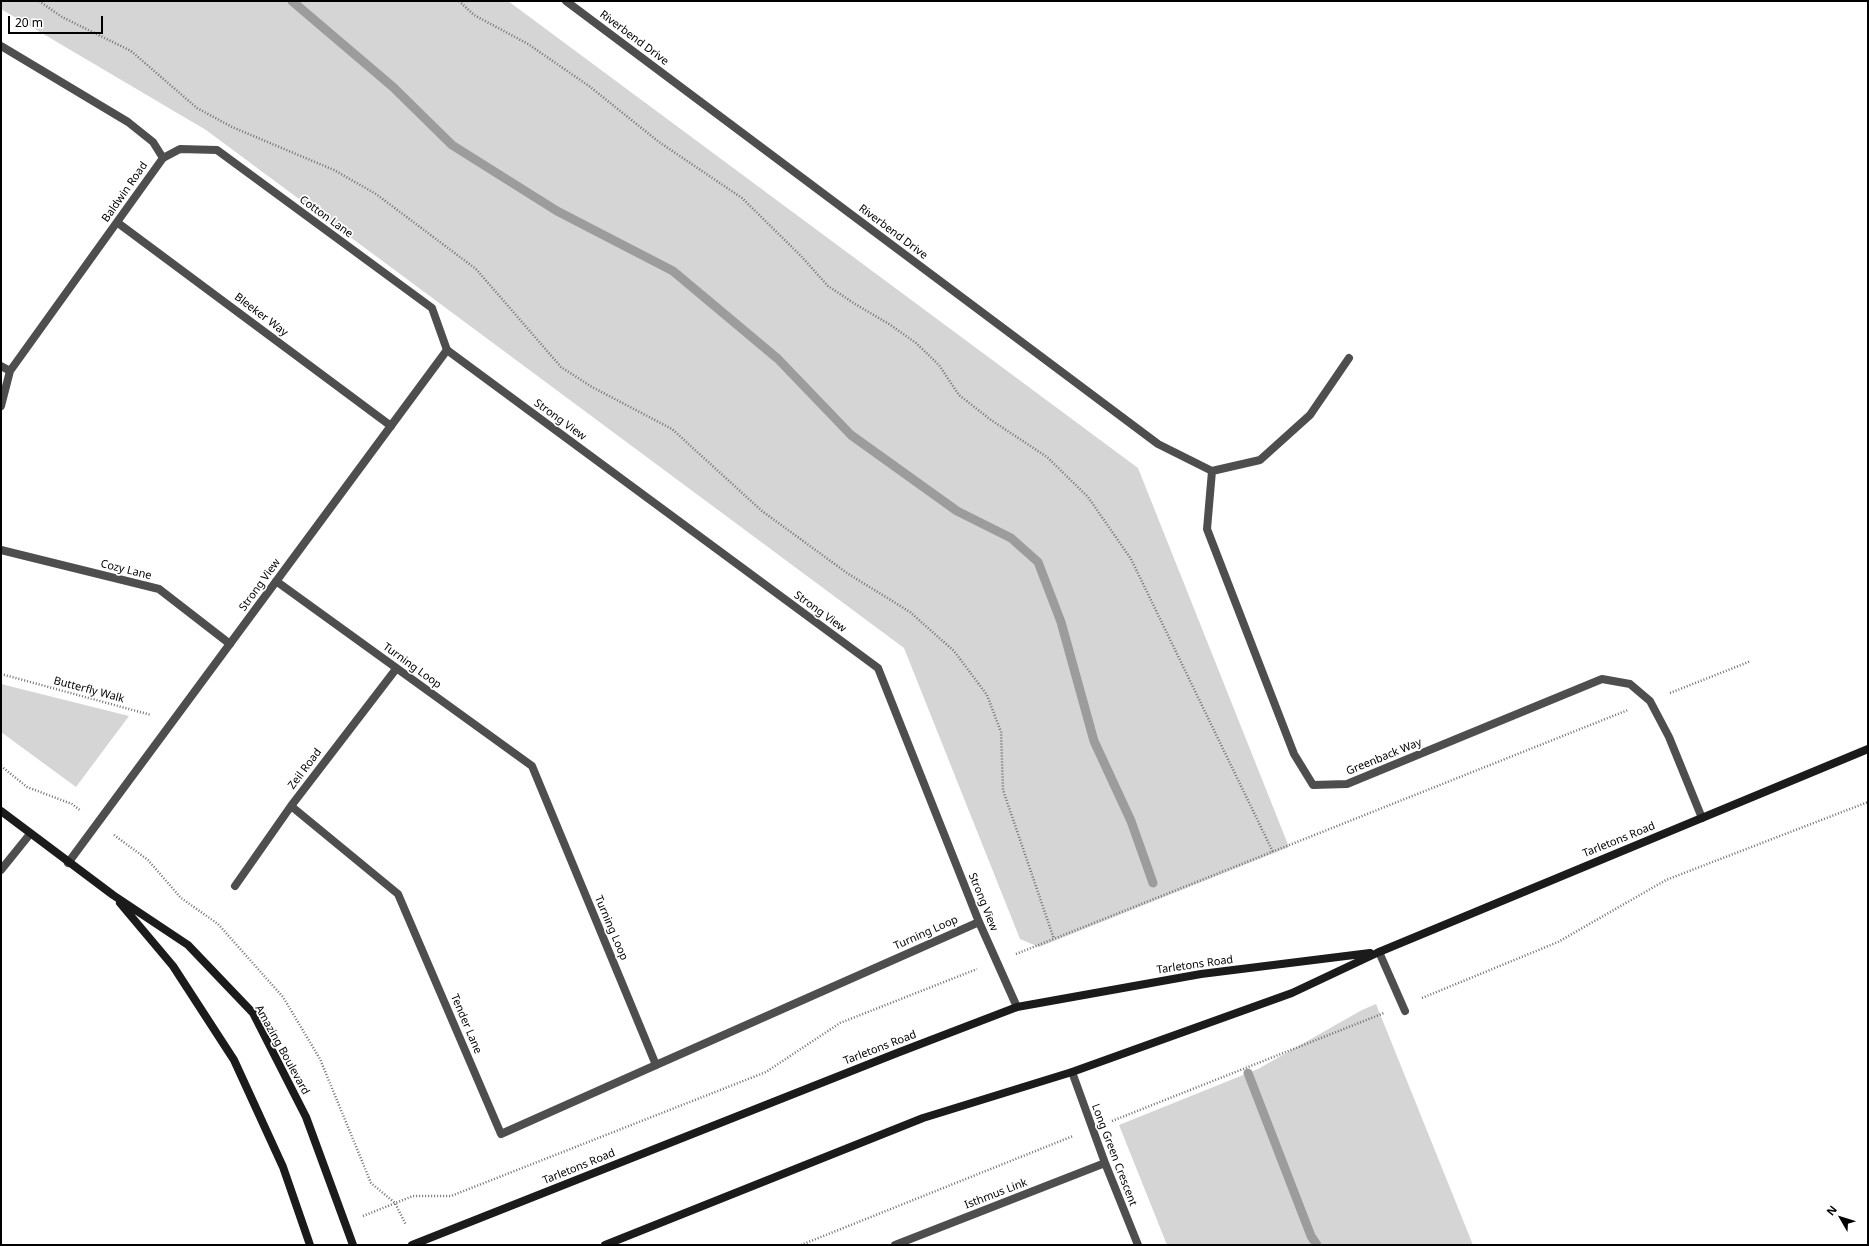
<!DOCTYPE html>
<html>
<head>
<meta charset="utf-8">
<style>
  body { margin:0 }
  #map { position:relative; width:1869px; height:1246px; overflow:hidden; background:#fff; font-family:"Noto Sans",sans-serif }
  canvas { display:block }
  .frame { position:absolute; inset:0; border:2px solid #000; pointer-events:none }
  .north { position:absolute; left:1821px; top:1198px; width:40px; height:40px; -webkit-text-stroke:3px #fff; paint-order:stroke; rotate:309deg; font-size:11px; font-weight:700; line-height:16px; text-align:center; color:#000 }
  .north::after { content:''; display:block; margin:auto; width:14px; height:18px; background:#000; clip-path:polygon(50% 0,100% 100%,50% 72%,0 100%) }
  .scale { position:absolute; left:8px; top:16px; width:95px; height:18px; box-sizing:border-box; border:2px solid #000; border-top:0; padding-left:5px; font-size:12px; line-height:14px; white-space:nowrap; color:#000; -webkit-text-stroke:3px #fff; paint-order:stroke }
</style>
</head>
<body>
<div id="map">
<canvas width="1869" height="1246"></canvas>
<div class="frame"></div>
<div class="north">N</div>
<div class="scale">20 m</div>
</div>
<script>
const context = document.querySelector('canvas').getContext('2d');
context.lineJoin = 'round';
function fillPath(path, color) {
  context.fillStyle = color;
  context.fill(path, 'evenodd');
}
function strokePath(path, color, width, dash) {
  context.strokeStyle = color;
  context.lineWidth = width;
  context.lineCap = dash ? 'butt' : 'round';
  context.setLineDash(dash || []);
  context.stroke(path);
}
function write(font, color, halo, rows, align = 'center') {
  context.font = font + ' "Noto Sans",sans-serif';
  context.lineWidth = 3.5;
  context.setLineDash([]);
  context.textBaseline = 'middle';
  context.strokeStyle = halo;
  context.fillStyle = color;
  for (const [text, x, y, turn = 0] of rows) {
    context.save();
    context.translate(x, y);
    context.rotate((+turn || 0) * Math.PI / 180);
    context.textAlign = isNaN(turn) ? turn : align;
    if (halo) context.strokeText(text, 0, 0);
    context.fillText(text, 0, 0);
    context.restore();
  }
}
fillPath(new Path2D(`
  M1,1H508L1138,468L1289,847L1039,947L1020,939L904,648L206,130L1,9Z
  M1,684L129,716L76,787L1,732Z
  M1376,1004L1473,1245H1167L1119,1125L1258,1069L1362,1010Z`), '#d5d5d5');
strokePath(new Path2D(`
  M292,1L393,87L452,145L557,211L673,271L778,359L851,435L957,511L1011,538L1038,562L1061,622L1094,741L1131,821L1153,883
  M1248,1073L1311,1236L1317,1245`), '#9c9c9c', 9);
strokePath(new Path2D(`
  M39,1L62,17L131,51L197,108L232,127L334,170L376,194L476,269L561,367L592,387L672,429L762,511L847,573L910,612L954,651L987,695L1001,732L1003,790L1054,939
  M459,1L474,15L528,44L589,86L659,142L742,198L801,256L828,286L855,304L889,324L916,343L939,365L959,395L991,420L1047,457L1088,497L1131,559L1273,852
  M1,674L151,715
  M1670,693L1751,661
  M1,766L27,787L72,804L81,811
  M114,835L148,860L181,898L218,924L283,997L320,1059L371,1183L395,1203L406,1225
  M1016,954L1628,710
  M1422,998L1558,942L1666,880L1868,802
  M1112,1121L1384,1013
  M363,1216L413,1196H451L766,1072L840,1023L977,969
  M801,1245L1073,1136`), '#707070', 2.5, [1, 2]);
strokePath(new Path2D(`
  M163,158L180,149L217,150L432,308L447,350
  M118,223L391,426
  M1,550L159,589L230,644
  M291,806L398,894L501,1134L656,1065
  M235,886L291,806L396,669`), '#4e4e4e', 8);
strokePath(new Path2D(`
  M566,1L1158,444L1212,471
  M1,46L128,122L153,142L163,158L10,371L1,406
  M1,366L10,371
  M1212,471L1207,529L1294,754L1313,785L1347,784L1602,679L1630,684L1650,701L1669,737L1702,818
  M1212,471L1260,460L1310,415L1349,358
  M276,581L532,766L656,1065L979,922
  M68,863L447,350L878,668L979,922L1017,1007
  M1,870L30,834
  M1379,952L1405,1011
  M1072,1072L1105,1163L1138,1245
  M895,1245L1105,1163`), '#4e4e4e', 8);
strokePath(new Path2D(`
  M1,811L113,895L188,945L253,1013L306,1117L353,1245
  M120,903L173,966L234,1060L283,1167L310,1245
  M412,1245L897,1053L1017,1007L1201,974L1370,953
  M605,1245L923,1118L1072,1072L1292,993L1379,952L1868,749`), '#1b1b1b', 8);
write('11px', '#000', '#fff', [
  ["Riverbend Drive",634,38,37],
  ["Baldwin Road",125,192,-55],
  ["Cotton Lane",326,217,36],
  ["Riverbend Drive",893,232,37],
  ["Bleeker Way",261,315,37],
  ["Strong View",560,420,36],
  ["Cozy Lane",126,570,14],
  ["Strong View",260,585,-54],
  ["Strong View",820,612,36],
  ["Turning Loop",412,666,36],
  ["Butterfly Walk",89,690,15],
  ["Greenback Way",1384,757,-22],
  ["Zeil Road",305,769,-53],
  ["Tarletons Road",1619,840,-22],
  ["Strong View",983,902,68],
  ["Turning Loop",611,928,67],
  ["Turning Loop",926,933,-24],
  ["Tarletons Road",1195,965,-8],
  ["Tender Lane",466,1024,67],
  ["Tarletons Road",880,1048,-21],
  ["Amazing Boulevard",282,1050,61],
  ["Long Green Crescent",1114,1155,69],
  ["Tarletons Road",579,1167,-22],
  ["Isthmus Link",996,1194,-21]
]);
</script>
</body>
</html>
